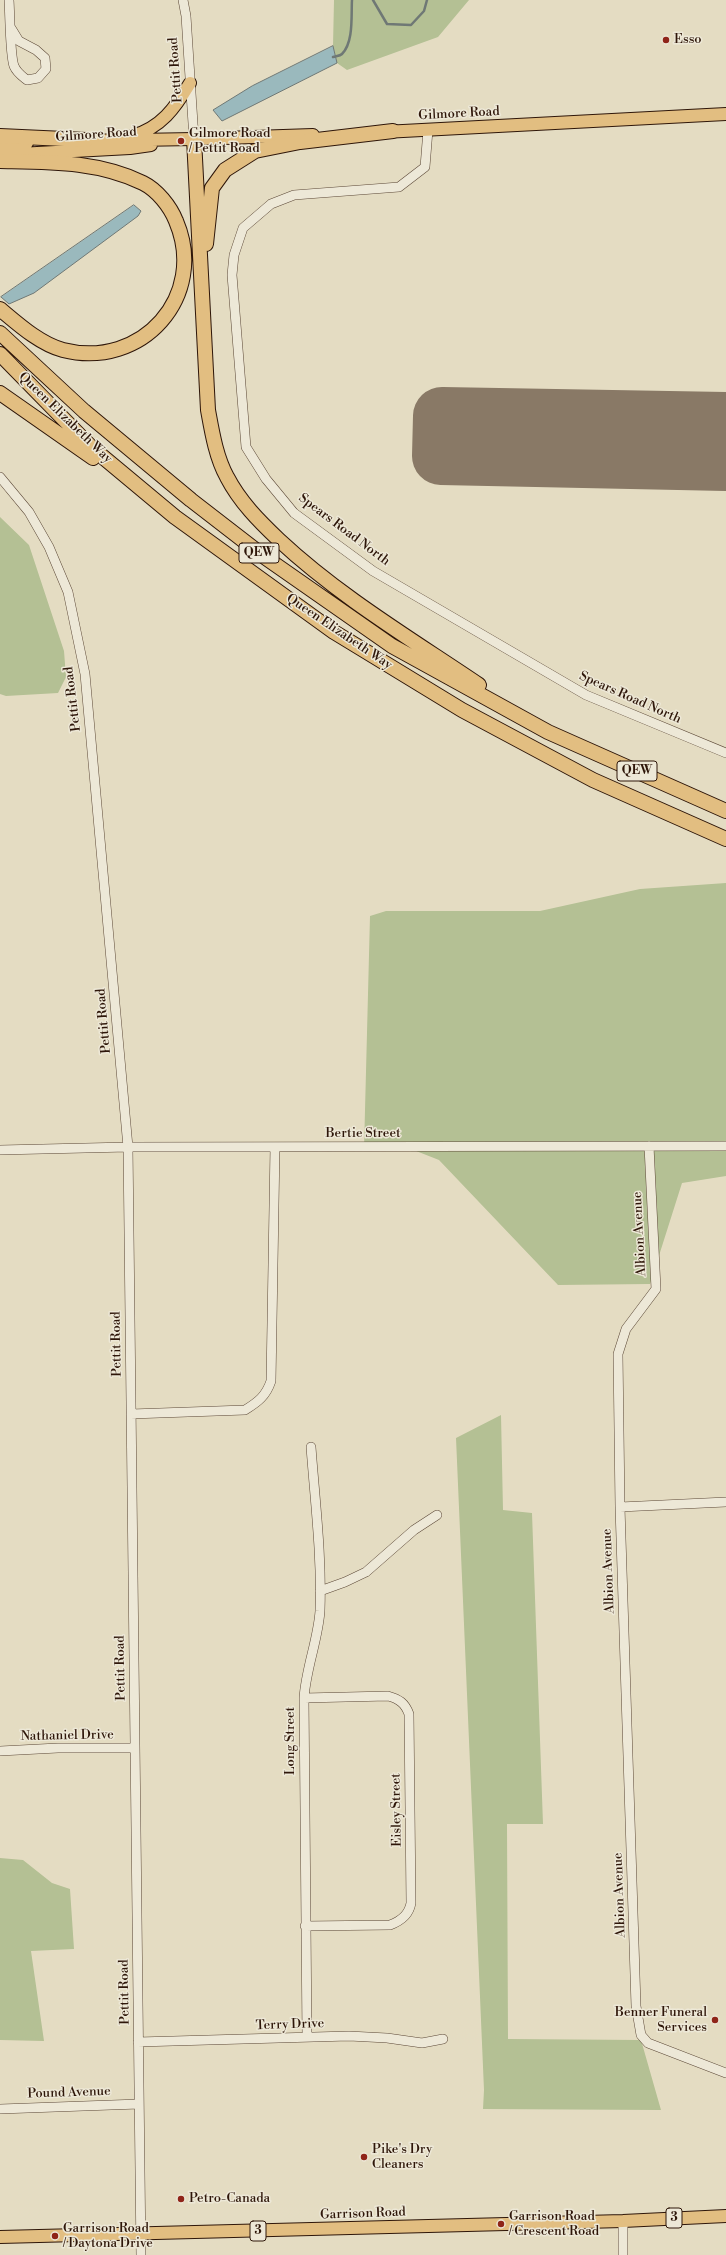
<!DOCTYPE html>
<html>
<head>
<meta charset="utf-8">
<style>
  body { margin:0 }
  canvas { display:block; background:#e4dcc2 }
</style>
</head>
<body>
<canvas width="726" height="2255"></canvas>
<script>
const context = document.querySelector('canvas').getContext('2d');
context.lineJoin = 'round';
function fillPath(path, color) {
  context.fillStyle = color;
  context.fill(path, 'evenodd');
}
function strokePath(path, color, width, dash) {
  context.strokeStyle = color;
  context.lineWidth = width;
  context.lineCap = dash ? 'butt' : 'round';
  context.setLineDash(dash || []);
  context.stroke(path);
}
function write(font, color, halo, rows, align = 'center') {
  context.font = font + ' "Libre Bodoni",serif';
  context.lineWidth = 3;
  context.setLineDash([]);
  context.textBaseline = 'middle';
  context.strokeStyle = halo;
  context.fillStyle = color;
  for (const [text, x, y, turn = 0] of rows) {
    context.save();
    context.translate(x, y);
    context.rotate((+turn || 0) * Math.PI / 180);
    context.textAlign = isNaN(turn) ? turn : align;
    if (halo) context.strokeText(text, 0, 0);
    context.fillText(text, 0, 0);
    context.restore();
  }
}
fillPath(new Path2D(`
  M334,0H469L438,37L347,70L337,63L333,46Z
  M0,517L29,545L64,651L66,677L58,693L6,696L0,694Z
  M726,883V1176L682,1183L650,1284L558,1285L439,1160L411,1149H364L370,916L386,911H540L640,889Z
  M501,1415L503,1510L532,1513L543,1824H507L508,2039L641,2040L661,2110L483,2109L484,2090L456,1438Z
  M0,1858L23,1860L52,1883L70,1889L74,1949L31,1951L44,2041L0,2040Z`), '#b4c094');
const water = new Path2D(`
  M333,46L337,63L222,121L213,110L252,86Z
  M134,205L141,211L138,216L34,293L9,304L1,297Z`);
fillPath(water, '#9ab9bd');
strokePath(water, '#6f7875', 1);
strokePath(new Path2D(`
  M373,0L387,24L411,25L424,11L427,0
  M333,57C336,56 340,56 342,54C354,42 351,15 352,0`), '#6f7875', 2.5);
strokePath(new Path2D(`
  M726,421L442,416L441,456L726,462`), '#897966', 58);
const minor = new Path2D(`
  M9,0C10,15 10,55 14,66C17,73 22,76 27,80L38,78L46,69L45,58L36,50L19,41L11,28
  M183,0L186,16L194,139
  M428,130L425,167L399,187L294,195L271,204L243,228L234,255L232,275L246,447L266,479L294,513L373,571L586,695L726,753
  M0,477L29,512L49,547L68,592L85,674L128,1147L141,2255
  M649,1146L656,1289L626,1329L618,1354L620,1507L636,2006L641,2035L648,2043L726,2073
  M0,1150L128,1147L726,1146
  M131,1414L245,1410C258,1402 266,1396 271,1381L275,1147
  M620,1507L726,1502
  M320,1591L345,1582L366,1572L414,1530L437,1515
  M304,1698L388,1696C399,1699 405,1703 409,1714L411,1903C409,1915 401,1921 390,1925L305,1926
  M0,1751L58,1748H135
  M307,2037L304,1698C306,1668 318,1640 320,1611C322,1556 315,1501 311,1447
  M138,2042L349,2036L387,2038L422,2043L443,2039
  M0,2109L139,2104
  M623,2221V2255`);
const major = new Path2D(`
  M384,132L726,114
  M132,136C161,128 175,108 190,83
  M78,141L194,139L313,135
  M0,144L27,143
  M0,155L130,148L151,145
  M0,2237L623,2221L726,2216`);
const highway = new Path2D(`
  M0,136L86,140
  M194,139L208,410C212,432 216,457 227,477C240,502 259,521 279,540C339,596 411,639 479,685
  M0,161C49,162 98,161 143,183C157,190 170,206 176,221C208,296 142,370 63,350C40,344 18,324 0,309
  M206,244L212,188L225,170L255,151L300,142L393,131
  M0,333L84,411L191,500L266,558L392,646L548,732L726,811
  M0,354L91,447L175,517L334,632L462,710L593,780L726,839
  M0,393L93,458`);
strokePath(minor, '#5c4837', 10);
strokePath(major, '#2e1609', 14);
strokePath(highway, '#2e1609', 16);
strokePath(minor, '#ede8d7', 9);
strokePath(major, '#e2be81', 12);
strokePath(highway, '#e2be81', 14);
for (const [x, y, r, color] of [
  [666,40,4,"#8f2418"],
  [181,141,4,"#8f2418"],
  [715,2020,4,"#8f2418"],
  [364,2157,4,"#8f2418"],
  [181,2199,4,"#8f2418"],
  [501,2224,4,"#8f2418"],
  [55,2236,4,"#8f2418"]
]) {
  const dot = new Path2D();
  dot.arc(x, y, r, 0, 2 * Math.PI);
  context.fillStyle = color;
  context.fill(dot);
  strokePath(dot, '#ede8d7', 1.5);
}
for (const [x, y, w] of [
  [259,553,40],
  [637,771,40],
  [674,2218,16],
  [258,2231,16]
]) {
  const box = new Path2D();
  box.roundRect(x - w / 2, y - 10, w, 20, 3);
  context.fillStyle = '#ede8d7';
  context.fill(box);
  strokePath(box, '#2e1609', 1);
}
write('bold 12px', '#2e1609', null, [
  ["QEW",259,553],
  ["QEW",637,771],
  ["3",674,2218],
  ["3",258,2231]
]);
write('13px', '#2e1609', '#ede8d7', [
  ["Esso",674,40],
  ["Gilmore Road",189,134],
  ["/ Pettit Road",189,149],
  ["Benner Funeral",707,2013,"right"],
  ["Services",707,2028,"right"],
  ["Pike's Dry",372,2150],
  ["Cleaners",372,2165],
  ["Petro-Canada",189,2199],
  ["Garrison Road",509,2217],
  ["/ Crescent Road",509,2232],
  ["Garrison Road",63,2229],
  ["/ Daytona Drive",63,2244]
], 'left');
write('13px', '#2e1609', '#ede8d7', [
  ["Pettit Road",176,70,-94],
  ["Gilmore Road",459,114,-3],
  ["Gilmore Road",96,135,-4],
  ["Queen Elizabeth Way",65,418,44],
  ["Spears Road North",344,530,37],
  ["Queen Elizabeth Way",339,632,34],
  ["Spears Road North",630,698,24],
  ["Pettit Road",73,699,-97],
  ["Pettit Road",104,1021,-95],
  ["Bertie Street",363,1134],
  ["Albion Avenue",640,1234,-93],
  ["Pettit Road",117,1344,-91],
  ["Albion Avenue",609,1571,-92],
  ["Pettit Road",121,1668,-91],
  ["Nathaniel Drive",67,1736,-1],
  ["Long Street",291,1741,-90],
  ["Eisley Street",397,1810,-91],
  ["Albion Avenue",620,1895,-92],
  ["Pettit Road",125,1992,-91],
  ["Terry Drive",290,2025,-2],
  ["Pound Avenue",69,2093,-2],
  ["Garrison Road",363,2214,-2]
]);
</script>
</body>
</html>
